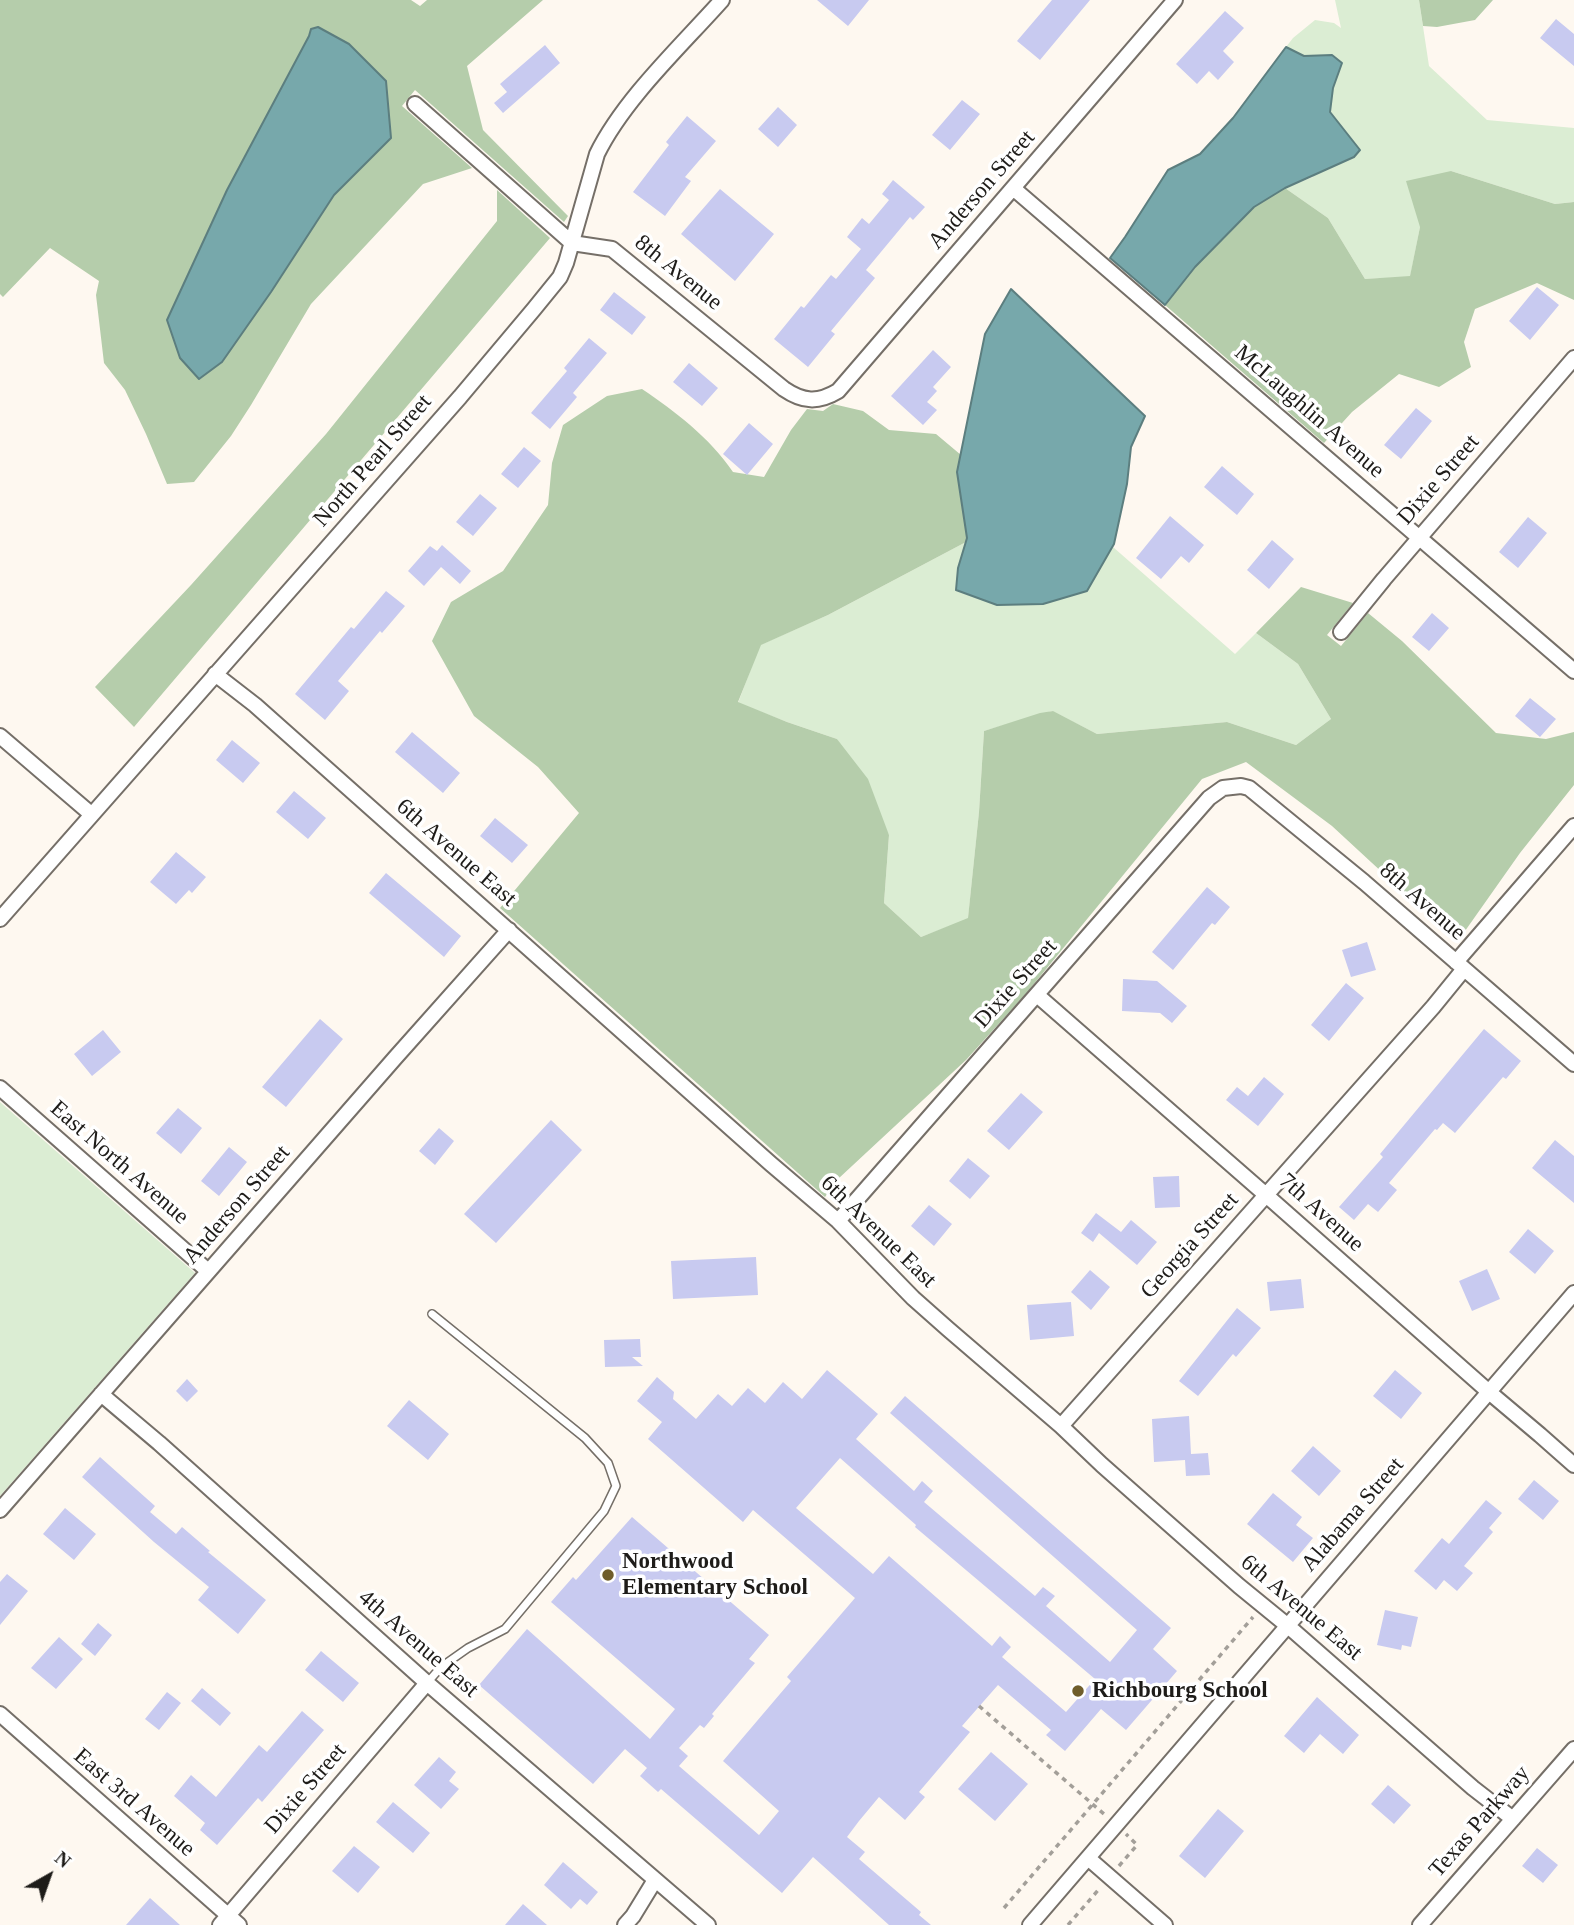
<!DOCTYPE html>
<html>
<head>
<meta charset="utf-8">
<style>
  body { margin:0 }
  #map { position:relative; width:1574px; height:1925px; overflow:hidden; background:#fef8f0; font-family:Georgia,serif }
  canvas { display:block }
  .north { position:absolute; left:14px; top:1841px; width:70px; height:70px; -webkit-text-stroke:5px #fff; paint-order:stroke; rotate:40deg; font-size:19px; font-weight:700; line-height:28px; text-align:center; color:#1e1c19 }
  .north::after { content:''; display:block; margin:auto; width:24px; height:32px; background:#1e1c19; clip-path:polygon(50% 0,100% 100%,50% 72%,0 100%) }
</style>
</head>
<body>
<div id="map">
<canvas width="1574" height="1925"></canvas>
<div class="north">N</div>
</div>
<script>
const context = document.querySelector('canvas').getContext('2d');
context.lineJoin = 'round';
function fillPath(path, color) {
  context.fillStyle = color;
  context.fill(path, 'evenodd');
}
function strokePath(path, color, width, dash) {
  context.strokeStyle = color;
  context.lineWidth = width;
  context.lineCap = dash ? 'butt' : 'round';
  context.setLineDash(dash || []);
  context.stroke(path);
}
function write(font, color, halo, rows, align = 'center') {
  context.font = font + ' Georgia,serif';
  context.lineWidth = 7;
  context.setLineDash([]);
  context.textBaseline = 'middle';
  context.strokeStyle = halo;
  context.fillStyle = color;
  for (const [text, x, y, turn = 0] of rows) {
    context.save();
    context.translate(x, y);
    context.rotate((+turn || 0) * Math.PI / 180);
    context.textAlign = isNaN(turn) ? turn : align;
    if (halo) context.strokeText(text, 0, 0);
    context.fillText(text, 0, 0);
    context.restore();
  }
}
fillPath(new Path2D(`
  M1335,0H1419L1429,66L1487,120L1574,128V202L1555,204L1451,171L1420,227L1410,277L1365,279L1328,218L1285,188L1313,177L1330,112L1333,88L1342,63L1332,55L1303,56L1286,47L1293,38L1315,20L1334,23L1341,28Z
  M966,542L958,568L1087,591L1113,547L1235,654L1256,633L1298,664L1331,719L1296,745L1227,722L1097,734L1052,711L984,731L979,812L968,919L921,937L884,903L889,835L837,739L787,722L738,703L760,645L828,615Z
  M0,1102L195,1273L0,1496Z`), '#dbedd3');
fillPath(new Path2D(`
  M0,0H411L420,6L427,0H543L467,66L483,130L568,216L564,222L415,90L402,106L472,168L423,184L311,304L251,405L231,436L194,482L167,484L146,434L125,390L104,363L96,295L99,281L50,248L3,297L0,294ZM311,29L391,138L334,195L271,292L222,362L167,320L227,190L309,36Z
  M1419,0H1493L1475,20L1437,27L1423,26Z
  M1451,171L1555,204L1574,202V300L1537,283L1475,309L1464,342L1471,367L1439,387L1399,374L1352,412L1324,443L1165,305L1195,267L1254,207L1285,188L1328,218L1365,279L1410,276L1420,227L1406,181Z
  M497,190L550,238L134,727L95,687L191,585L326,434L497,221Z
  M642,389C676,412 709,437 733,472L764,477L791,430L807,409L823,411L833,404L863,411L889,430L936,434L961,455L957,472L967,538L966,542L828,615L761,645L738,702L787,722L837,739L868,779L889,835L884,903L921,937L968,918L979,812L984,731L1040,713L1053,711L1097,734L1227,722L1296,745L1331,719L1298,664L1256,633L1301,587L1353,603L1327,635L1341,646L1368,613L1402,641L1496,733L1546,739L1574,732V785L1520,853L1465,931L1424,911L1332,826L1246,762L1202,779L1024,996L966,1060L838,1179L825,1197L500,908L579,813L538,767L474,716L432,641L451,602L503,571L548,505L552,463L563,425L607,396Z`), '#b5cdab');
const water = new Path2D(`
  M318,27L349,44L386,81L391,138L334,195L271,292L222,362L199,379L180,358L167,320L227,190L309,36L311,29Z
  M1286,47L1304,56L1332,55L1342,63L1333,88L1330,112L1360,150L1354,157L1285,188L1254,207L1195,267L1165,305L1110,258L1125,237L1168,170L1200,154L1233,118Z
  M1011,289L1145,416L1131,447L1127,484L1114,544L1087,591L1043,604L997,605L956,590L958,568L967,538L957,472L985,334Z`);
fillPath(water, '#77a8ab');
strokePath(water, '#5c7e7f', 2);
fillPath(new Path2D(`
  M817,0H869L848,26Z
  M1052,0H1090L1040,60L1017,41Z
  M1225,11L1244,28L1223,51L1234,62L1218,80L1209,71L1197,84L1176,64Z
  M1556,19L1574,34V66L1540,38Z
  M545,45L560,63L503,113L494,103L507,92L500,84Z
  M962,100L980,114L950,150L932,135Z
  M778,107L797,125L778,147L758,129Z
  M687,116L716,141L685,177L691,181L665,216L633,192L669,145L666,142Z
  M893,180L925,207L913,220L910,217L866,270L875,278L831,331L835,334L808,367L774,339L801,306L804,308L831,275L836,279L861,249L847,237L862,218L869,224L889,200L882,194Z
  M720,189L774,234L735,281L681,234Z
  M1537,287L1559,305L1530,340L1509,321Z
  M614,292L646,317L632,335L600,310Z
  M589,338L607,353L573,393L577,397L550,429L531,413L567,371L564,368Z
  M933,350L951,367L933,387L937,391L927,402L937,410L923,425L891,396Z
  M689,363L718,388L702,406L673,382Z
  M1416,408L1432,421L1401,459L1384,445Z
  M749,423L773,444L747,475L723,454Z
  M524,447L541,461L518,488L501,474Z
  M1222,466L1254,494L1237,515L1204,487Z
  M480,494L497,508L473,536L456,522Z
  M1170,516L1204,545L1189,563L1181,556L1161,579L1136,558Z
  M1528,517L1547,533L1518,568L1499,552Z
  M1272,540L1294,559L1269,589L1247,570Z
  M442,545L471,571L460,584L441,567L424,586L408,571L430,546L437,551Z
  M386,591L405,606L382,633L380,631L338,681L349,691L325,720L295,694L351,627L354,629Z
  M1432,613L1449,628L1429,651L1412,637Z
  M1530,698L1556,719L1540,737L1515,716Z
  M412,732L460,773L443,793L395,752Z
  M232,740L260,763L243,783L216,760Z
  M294,791L326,818L308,839L276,812Z
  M495,818L528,845L512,863L480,836Z
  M176,852L206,877L192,893L189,890L176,904L150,882Z
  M386,873L461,936L444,957L369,893Z
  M1207,887L1230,907L1215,925L1212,923L1173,970L1152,952Z
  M1367,942L1376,970L1351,977L1342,950Z
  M1123,979L1157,981L1187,1006L1172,1023L1160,1013L1122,1011Z
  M1346,983L1364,998L1329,1041L1311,1025Z
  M320,1019L343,1039L286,1107L262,1087Z
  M1484,1029L1521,1061L1506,1079L1503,1077L1455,1133L1443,1123L1437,1130L1435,1129L1389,1183L1397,1190L1378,1212L1368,1204L1354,1220L1339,1207L1383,1157L1380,1154Z
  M103,1030L121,1052L92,1076L74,1054Z
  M1264,1077L1284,1094L1258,1126L1226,1100L1237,1087L1248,1096Z
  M1021,1093L1043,1112L1009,1150L987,1131Z
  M178,1108L202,1128L181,1154L156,1133Z
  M551,1120L582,1150L496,1243L464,1214Z
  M439,1128L454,1141L435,1165L419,1151Z
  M1555,1140L1574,1156V1203L1532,1168Z
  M229,1147L247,1162L219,1196L201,1181Z
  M968,1158L990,1176L970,1199L949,1181Z
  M1179,1176L1180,1207L1155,1208L1153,1177Z
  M929,1205L952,1224L934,1246L911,1226Z
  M1096,1213L1121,1232L1131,1220L1157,1242L1137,1265L1099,1233L1093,1242L1081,1233Z
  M1528,1229L1554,1251L1535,1274L1509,1252Z
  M756,1257L758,1295L673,1299L671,1261Z
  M1487,1269L1500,1299L1472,1311L1459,1281Z
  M1090,1270L1110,1287L1091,1310L1071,1292Z
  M1301,1279L1304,1308L1270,1311L1267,1282Z
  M1071,1302L1074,1336L1030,1340L1027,1305Z
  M1237,1308L1261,1328L1236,1357L1233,1354L1198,1396L1179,1381Z
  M640,1339L641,1357H632L643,1366L605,1367L604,1340Z
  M827,1370L878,1414L856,1439L914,1491L922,1481L933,1491L924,1502L1035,1596L1043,1587L1055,1596L1046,1606L1110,1662L1137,1630L890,1413L905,1396L1171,1628L1153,1649L1177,1671L1126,1730L1101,1709L1065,1751L1046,1735L1051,1730L998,1685L962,1726L970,1732L919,1792L925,1797L905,1820L879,1797L859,1821L847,1837L865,1852L859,1859L921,1912L919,1915L931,1925H889L813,1857L782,1893L661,1789L658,1792L640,1776L647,1768L625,1749L593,1784L479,1685L527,1629L650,1739L675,1709L551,1602L573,1577L576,1580L632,1517L769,1635L749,1659L755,1663L712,1714L714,1716L704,1728L700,1725L679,1748L688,1756L679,1766L759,1835L779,1811L723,1761L791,1681L787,1677L855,1598L753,1510L743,1522L648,1439L662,1422L637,1401L657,1377L674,1392L673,1399L696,1419L718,1394L732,1406L748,1388L765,1403L783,1382L802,1399ZM840,1458L916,1525L915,1527L1095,1679L1066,1712L1002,1657L1011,1647L1000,1636L992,1646L889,1556L873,1574L796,1508Z
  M1395,1370L1422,1393L1401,1419L1373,1396Z
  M187,1379L198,1391L187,1402L176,1391Z
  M409,1400L449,1434L428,1460L387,1426Z
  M1189,1416L1191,1454L1208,1453L1210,1475L1186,1476L1185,1460L1154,1462L1152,1419Z
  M1313,1446L1341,1471L1319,1496L1291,1471Z
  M100,1457L155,1506L150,1512L176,1534L182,1527L210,1551L208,1552L266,1600L238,1634L198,1600L209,1587L154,1542L82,1477Z
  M1534,1480L1559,1501L1543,1520L1518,1499Z
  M1273,1493L1302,1517L1296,1525L1313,1538L1293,1562L1247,1524Z
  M1486,1500L1502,1513L1489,1528L1493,1532L1464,1566L1473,1573L1457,1591L1444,1580L1436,1590L1414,1571L1442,1538L1449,1544Z
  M65,1508L96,1534L74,1560L43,1534Z
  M7,1574L28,1591L0,1625V1582Z
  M1385,1610L1418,1617L1411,1647L1402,1645L1401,1650L1377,1645Z
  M98,1623L112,1635L95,1656L81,1644Z
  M59,1637L83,1659L56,1689L31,1668Z
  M321,1651L359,1683L343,1702L305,1670Z
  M202,1688L231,1713L220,1726L191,1701Z
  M167,1692L181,1703L159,1730L145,1719Z
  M1317,1697L1359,1735L1343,1754L1320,1734L1304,1753L1284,1736Z
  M302,1711L324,1730L262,1802L258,1798L217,1845L200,1830L205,1823L174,1796L191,1775L216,1797L259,1745L267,1752Z
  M991,1752L1028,1784L995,1821L958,1789Z
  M439,1757L456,1772L449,1781L459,1789L441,1809L414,1785Z
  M1388,1785L1411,1805L1394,1824L1371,1804Z
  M393,1802L430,1833L413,1853L376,1822Z
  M1218,1809L1244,1831L1205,1878L1179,1856Z
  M354,1846L380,1867L358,1893L332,1871Z
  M1537,1848L1558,1865L1543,1883L1522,1866Z
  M563,1862L598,1892L587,1905L580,1899L571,1909L544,1885Z
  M150,1898L180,1925H126Z
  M523,1904L547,1925H505Z`), '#c8caf0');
const lane = new Path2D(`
  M427,1683L441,1667L468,1648L505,1629L604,1511L616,1486L608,1463L585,1438L432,1314`);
const street = new Path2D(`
  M415,104L572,243L612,249L784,389C803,402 818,403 838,391L1175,0
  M1013,188L1574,671
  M1341,632L1384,579L1574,358
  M215,674L255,705L771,1164L838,1221L913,1298L948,1329L1061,1426L1102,1465L1239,1586L1288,1626L1473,1788L1513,1819
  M0,736L91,814
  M0,919L460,397L534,309L560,277L566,263L597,154C624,99 681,46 722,0
  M1456,962L1574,826
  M1037,995L1266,1195L1489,1392L1540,1435L1574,1465
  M0,1088L208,1271
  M838,1221L1209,798L1223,788L1241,786L1249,788L1364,882L1574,1064
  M101,1394L159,1443L427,1683L708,1925
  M1061,1426L1433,1007L1464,969
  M0,1510L395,1058L509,930
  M0,1714L239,1925
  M1088,1858L1165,1925
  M220,1925L427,1683
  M625,1925L633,1916L655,1880
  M1030,1925L1574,1293
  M1420,1925L1574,1749`);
strokePath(lane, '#756f68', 10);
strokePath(street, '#756f68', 18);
strokePath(new Path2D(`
  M979,1706L1104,1814
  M1119,1866L1137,1845L1126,1834
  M1004,1908L1253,1617
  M1068,1925L1100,1888`), '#a39f99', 3.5, [5, 5]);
strokePath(lane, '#fff', 7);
strokePath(street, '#fff', 14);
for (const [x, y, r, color] of [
  [608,1575,7,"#6f5d2b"],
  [1078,1691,7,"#6f5d2b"]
]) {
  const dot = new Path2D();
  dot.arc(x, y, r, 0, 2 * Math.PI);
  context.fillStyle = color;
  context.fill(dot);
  strokePath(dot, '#fff', 2.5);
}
write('23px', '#1e1c19', '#fff', [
  ["Anderson Street",982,190,-49],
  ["8th Avenue",678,273,39],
  ["McLaughlin Avenue",1309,412,41],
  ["North Pearl Street",373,461,-49],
  ["Dixie Street",1439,480,-49],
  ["6th Avenue East",456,853,41],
  ["8th Avenue",1422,902,41],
  ["Dixie Street",1016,984,-48],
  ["East North Avenue",119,1163,41],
  ["Anderson Street",237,1205,-49],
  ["7th Avenue",1321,1213,42],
  ["6th Avenue East",878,1232,44],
  ["Georgia Street",1190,1246,-48],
  ["Alabama Street",1353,1515,-49],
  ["6th Avenue East",1301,1608,40],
  ["4th Avenue East",418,1644,41],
  ["Dixie Street",306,1789,-49],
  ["East 3rd Avenue",134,1803,41],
  ["Texas Parkway",1480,1822,-49]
]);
write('bold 23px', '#1e1c19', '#fff', [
  ["Northwood",622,1562],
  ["Elementary School",622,1588],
  ["Richbourg School",1092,1691]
], 'left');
</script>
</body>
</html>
